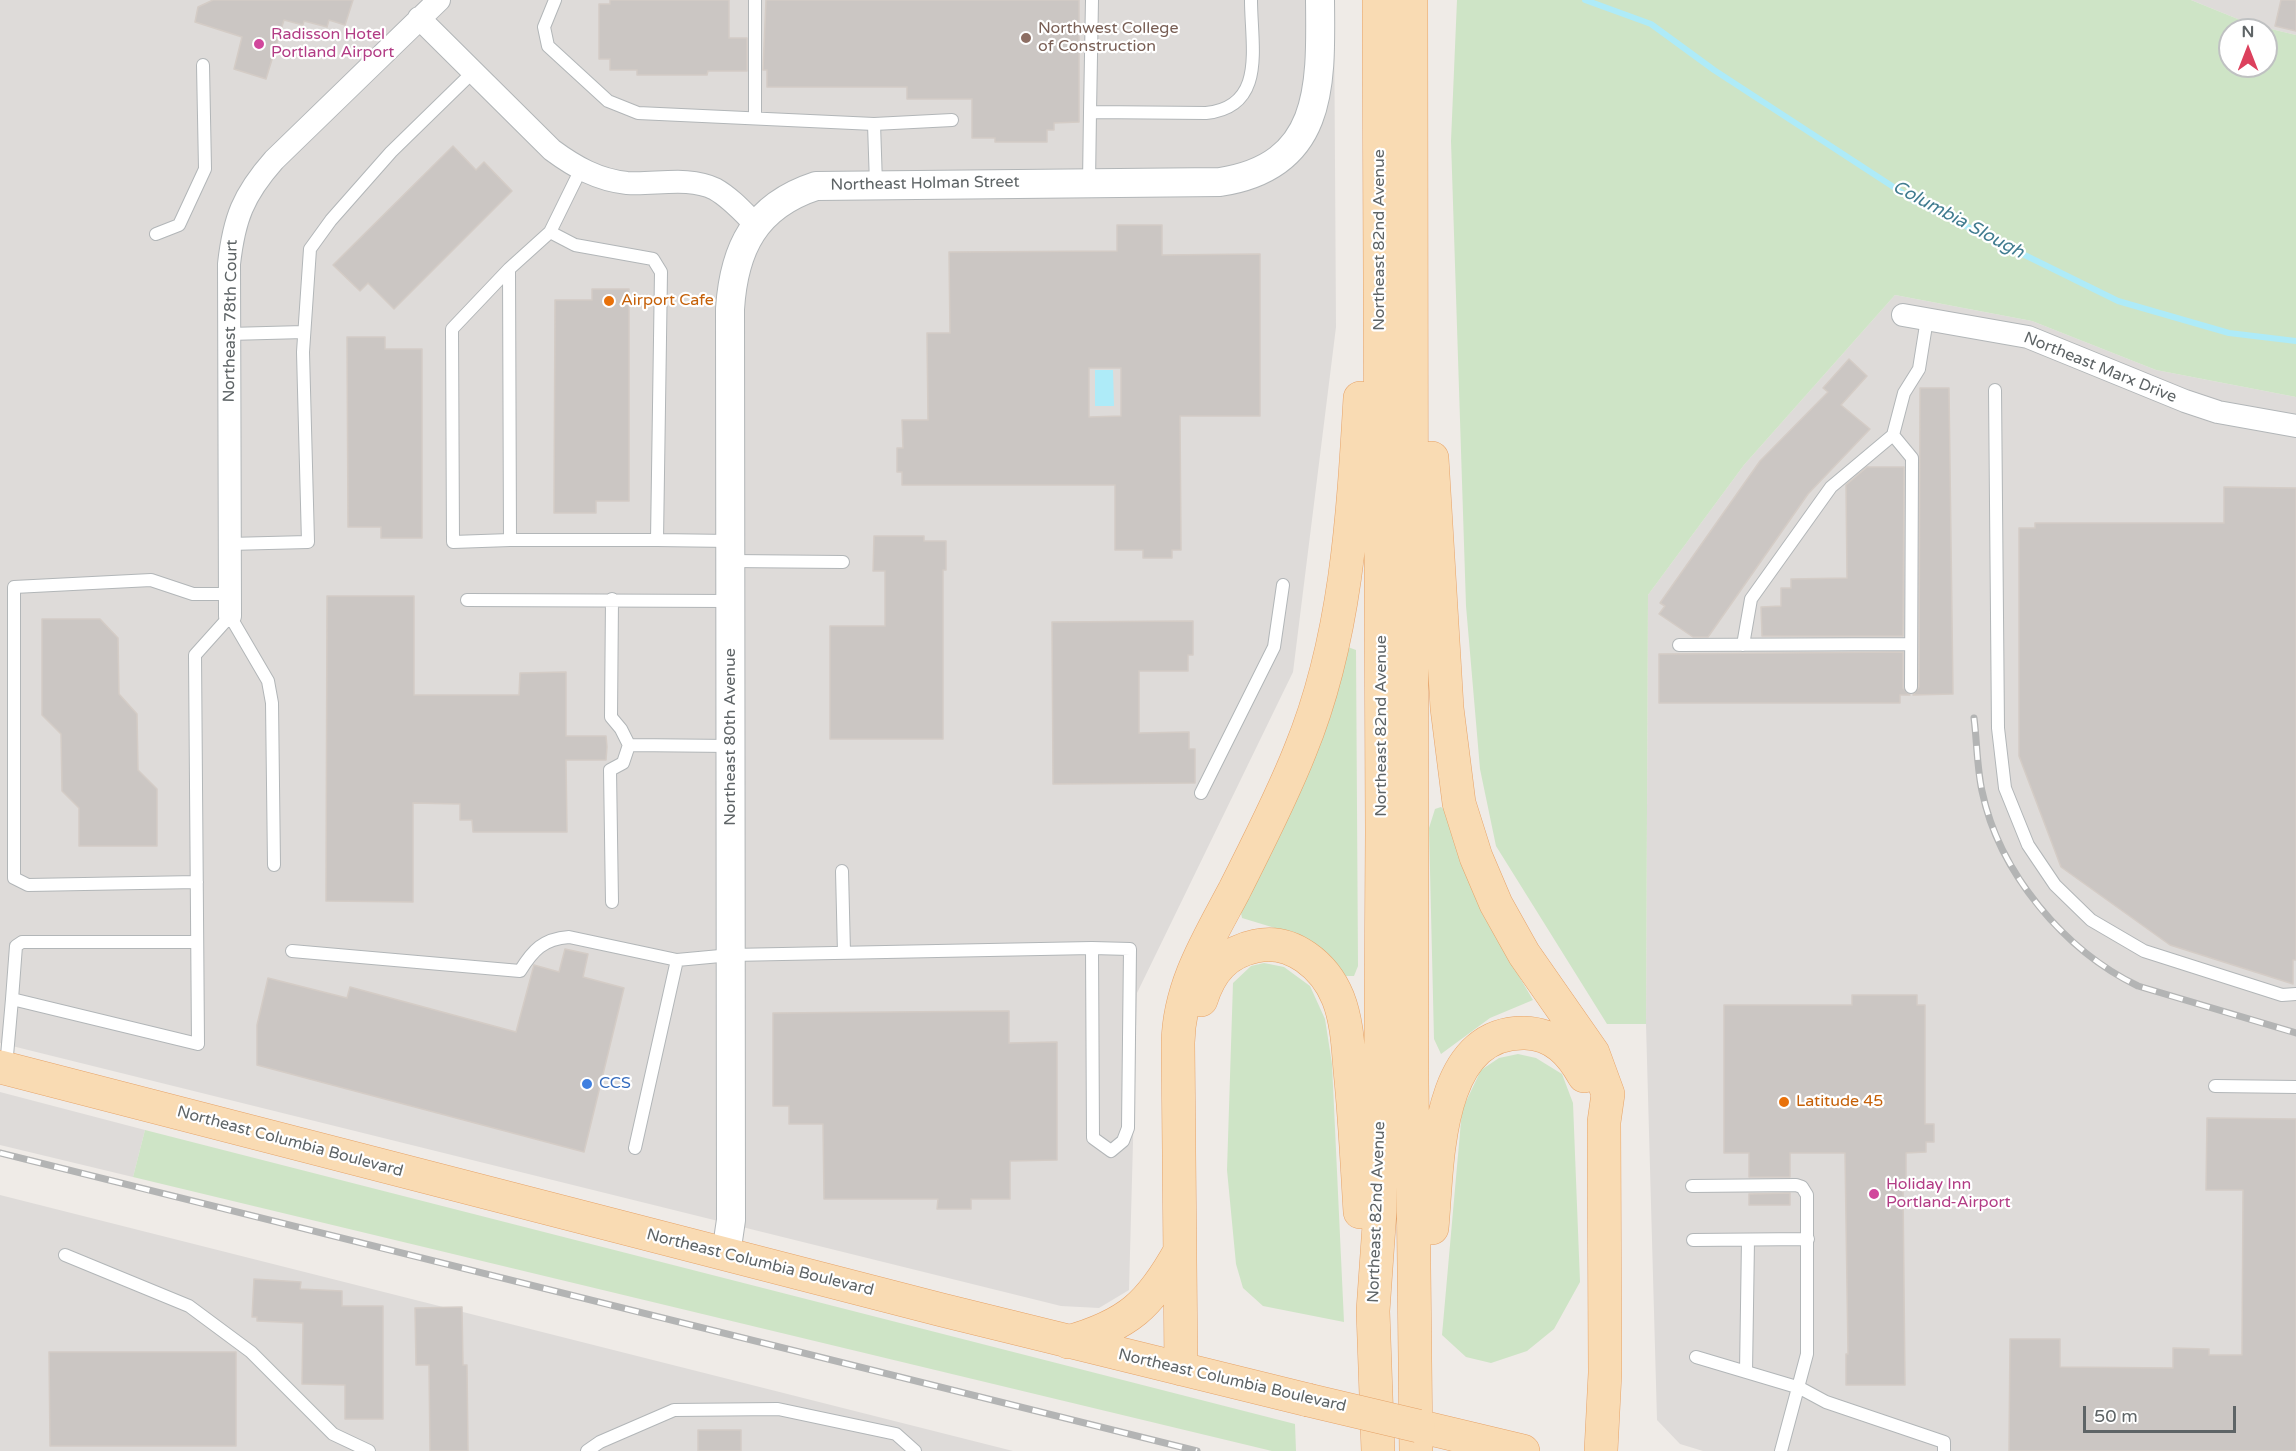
<!DOCTYPE html>
<html>
<head>
<meta charset="utf-8">
<style>
  body { margin:0 }
  #map { position:relative; width:2296px; height:1451px; overflow:hidden; background:#efebe7; font-family:"Varela Round",sans-serif }
  canvas { display:block }
  .north { position:absolute; left:2218px; top:18px; width:60px; height:60px; box-sizing:border-box; background:#fff; border:2px solid #bfc1c2; border-radius:50%; rotate:0deg; font-size:16px; font-weight:700; line-height:24px; text-align:center; color:#5e6466 }
  .north::after { content:''; display:block; margin:auto; width:21px; height:27px; background:#dc415d; clip-path:polygon(50% 0,100% 100%,50% 72%,0 100%) }
  .scale { position:absolute; left:2083px; top:1406px; width:153px; height:27px; box-sizing:border-box; border:3px solid #5e6466; border-top:0; padding-left:8px; font-size:18px; line-height:21px; white-space:nowrap; color:#5e6466; -webkit-text-stroke:4px #fff; paint-order:stroke }
</style>
</head>
<body>
<div id="map">
<canvas width="2296" height="1451"></canvas>
<div class="north">N</div>
<div class="scale">50 m</div>
</div>
<script>
const context = document.querySelector('canvas').getContext('2d');
context.lineJoin = 'round';
function fillPath(path, color) {
  context.fillStyle = color;
  context.fill(path, 'evenodd');
}
function strokePath(path, color, width, dash) {
  context.strokeStyle = color;
  context.lineWidth = width;
  context.lineCap = dash ? 'butt' : 'round';
  context.setLineDash(dash || []);
  context.stroke(path);
}
function write(font, color, halo, rows, align = 'center') {
  context.font = font + ' "Varela Round",sans-serif';
  context.lineWidth = 4.5;
  context.setLineDash([]);
  context.textBaseline = 'middle';
  context.strokeStyle = halo;
  context.fillStyle = color;
  for (const [text, x, y, turn = 0] of rows) {
    context.save();
    context.translate(x, y);
    context.rotate((+turn || 0) * Math.PI / 180);
    context.textAlign = isNaN(turn) ? turn : align;
    if (halo) context.strokeText(text, 0, 0);
    context.fillText(text, 0, 0);
    context.restore();
  }
}
fillPath(new Path2D(`
  M0,0H1334L1336,327L1293,672L1137,993L1129,1290L1099,1308L1061,1306L0,1043Z
  M2191,0H2296V35L2250,24Z
  M1895,295L2032,321L2156,370L2296,397V1451H1703L1680,1444L1657,1420L1646,1024L1648,595L1744,465Z
  M0,1092L145,1130L133,1177L0,1145Z
  M0,1195L1013,1451H0Z`), '#dedbd9');
fillPath(new Path2D(`
  M1457,0H2191L2250,24L2296,35V397L2156,370L2032,321L1895,295L1744,465L1648,595L1646,1024H1607L1496,846L1480,769L1466,606L1451,141ZM2230,30H2266V66H2230Z
  M1345,646L1356,650L1358,966L1354,976H1346L1328,954L1298,935L1242,918L1240,908Z
  M1441,807L1448,813L1483,915L1533,1000L1490,1018L1441,1054L1434,1039L1429,828L1435,809Z
  M1264,963L1284,967L1310,986L1325,1019L1332,1064L1344,1322L1263,1306L1243,1288L1236,1264L1227,1170L1233,983L1251,966Z
  M1518,1054L1536,1058L1562,1074L1573,1103L1580,1282L1554,1329L1527,1351L1491,1363L1466,1357L1442,1335L1462,1110L1481,1070L1499,1058Z
  M145,1130L1295,1424L1296,1451H1272L133,1177Z`), '#cee4c6');
fillPath(new Path2D(`
  M1095,370H1113L1114,406H1095Z`), '#aeebf8');
strokePath(new Path2D(`
  M1585,0L1651,24L1714,70L1915,201L2118,301L2229,333L2296,341`), '#aeebf8', 6);
const building = new Path2D(`
  M213,0H353L345,25L329,20L327,27L304,21L303,25L284,20L266,79L234,69L242,37L195,22L198,7Z
  M610,0H729V38H747V71H708L707,75H637V70H610V59H599V4H610Z
  M766,0H1079V122L1054,123V130H1047V142H995V138H972V99H907V87H767V70H763Z
  M2281,0H2296V31L2275,26Z
  M453,146L476,170L484,162L512,191L394,309L368,283L360,291L333,265Z
  M1117,225H1162V255L1260,254V416H1180L1181,550H1172V558H1143V550H1115V485H902V472H897V448H903L902,420H928L927,333H950L949,252L1117,251ZM1089,368H1121V416L1089,417Z
  M592,289H629V501H596V513H554L555,300H592Z
  M347,337H385V349H422V538H381V527H348Z
  M1849,359L1867,376L1841,405L1870,429L1808,494L1708,637H1693L1659,614L1665,606L1660,603L1760,461L1828,392L1823,388Z
  M1920,388H1949L1953,694L1913,695L1919,687Z
  M1867,467H1904L1903,636H1762L1761,607L1781,606V588H1791V579L1847,578L1846,485Z
  M2224,487L2296,488V960H2293V984L2170,945L2061,867L2019,756V528H2035V523H2224Z
  M874,536H924V541H946V570H943V739H830V626H885V571H873Z
  M327,596H414V695H519L520,673L566,672V736H606L607,747L606,760H566L567,832H473L472,820H460V804L413,803V902L326,901Z
  M42,619H100L118,638L119,694L137,714L138,770L157,789V846H79V808L62,791L61,734L42,715Z
  M1193,621V655H1188V671H1139V733L1189,732V749H1195V783L1053,784L1052,622Z
  M1903,652V688L1910,695H1900V703H1659V654Z
  M565,949L588,954L583,977L624,988L584,1152L257,1065V1025L268,978L347,998L350,987L516,1032L534,965L559,972Z
  M1852,995H1917V1005H1925V1124H1934V1142H1926V1152L1906,1153V1188H1903L1905,1385H1846V1354H1848L1845,1153H1790V1177H1749V1153H1724V1005H1852Z
  M1009,1011V1043L1057,1042V1160L1010,1161V1199H971V1209H937L938,1199H824L823,1124H789V1106H773V1013Z
  M2207,1118L2296,1119V1451H2009L2010,1339H2060V1367L2173,1368V1348L2209,1349V1355H2242L2243,1190H2206Z
  M1790,1193V1205H1749V1194Z
  M254,1279L301,1282L300,1289L342,1291V1306H383V1419H345V1385L302,1384L303,1323L257,1321V1317H252Z
  M462,1307L463,1365H467L468,1451H430L429,1365H416L415,1308Z
  M49,1352H236V1446H50Z
  M698,1430H741V1451H698Z`);
fillPath(building, '#cbc6c3');
strokePath(building, '#d4ccc6', 1.5);
const service = new Path2D(`
  M555,0L544,27L548,46L608,101L638,113L874,124
  M755,0V117
  M1092,0L1090,112L1206,113C1267,107 1251,46 1251,0
  M1089,183L1090,112
  M876,184L874,124L952,120
  M550,232L509,269L510,540H657L661,272L653,259L575,245L550,232L581,169
  M156,234L179,225L205,169L203,65
  M509,269L452,329L453,542L510,540
  M229,334L304,332
  M1995,390L1998,728L2005,788L2028,845L2055,885L2091,920L2144,951L2282,995L2296,994
  M1893,435L1912,458L1911,687
  M657,540L730,541
  M229,544L308,542L303,352L310,249L331,220L391,152L473,72
  M731,561L843,562
  M612,599L611,717L621,729L629,745L623,763L610,770L612,902
  M467,600L730,601
  M1679,645L1911,644
  M1743,645L1751,599L1831,487L1893,435L1904,393L1919,369L1927,319
  M629,745L731,746
  M1201,793L1274,647L1283,585
  M842,871L844,953
  M197,882L28,885L14,878V587L151,580L193,594H230
  M292,951L520,971C533,950 543,939 569,937L677,960
  M12,999L16,946L22,942H197
  M6,1067L12,999L198,1044L195,655L230,616L268,681L272,703L274,865
  M2215,1086L2296,1087
  M635,1148L677,960L731,955L1092,948L1093,1138L1111,1151L1123,1141L1128,1128L1130,949L1092,948
  M1692,1186L1796,1185L1802,1187L1807,1195V1354L1781,1451
  M1693,1240L1808,1239
  M65,1255L189,1306L251,1352L333,1434L369,1451
  M1696,1357L1800,1388L1826,1402L1944,1442V1451
  M1746,1372L1748,1240
  M587,1451L600,1442L674,1410L778,1409L896,1434L915,1451`);
const minor = new Path2D(`
  M419,18L552,150C575,167 598,180 627,183C655,185 689,176 715,189C731,198 744,213 757,226
  M1903,315L2028,337L2185,401L2218,412L2296,426
  M230,616L229,264C234,219 243,195 274,160L439,0`);
const tertiary = new Path2D(`
  M726,1254L731,1220L730,309C734,248 755,206 816,186L1220,182C1324,166 1321,85 1320,0`);
const primary = new Path2D(`
  M1411,0L1412,1082L1416,1451
  M1432,458L1447,708L1459,803L1476,857L1496,904L1524,954L1593,1053L1608,1094L1604,1122L1605,1373L1601,1451
  M1201,1000C1210,971 1226,952 1256,946C1292,938 1325,966 1338,998C1347,1021 1348,1046 1350,1070C1355,1118 1357,1165 1360,1212
  M0,1067L942,1310L1308,1400
  M1432,1228C1438,1167 1434,1031 1525,1033C1554,1034 1571,1052 1584,1076
  M1068,1342C1128,1325 1150,1305 1180,1251
  M1181,1369L1178,1043C1179,986 1208,940 1234,891C1257,845 1281,799 1300,751C1346,639 1353,518 1360,398
  M1418,1426L1523,1451
  M1378,1451L1373,1311L1380,1211L1382,832L1379,0`);
strokePath(service, '#b2b6b8', 14);
strokePath(minor, '#b2b6b8', 24);
strokePath(tertiary, '#b2b6b8', 30);
strokePath(primary, '#e6a369', 34);
strokePath(service, '#fff', 12);
strokePath(minor, '#fff', 22);
strokePath(tertiary, '#fff', 28);
strokePath(primary, '#f9dbb3', 33);
const rail = new Path2D(`
  M1974,718C1977,742 1977,768 1982,791C1999,873 2065,951 2138,986L2296,1033
  M0,1153L1197,1451`);
strokePath(rail, '#b3b4b4', 7);
strokePath(rail, '#fff', 4.5, [14]);
const primaryBridge = new Path2D(`
  M1308,1400L1418,1426`);
strokePath(primaryBridge, '#e6a369', 34, []);
strokePath(primaryBridge, '#f9dbb3', 33);
for (const [x, y, r, color] of [
  [1026,38,6,"#8d6e63"],
  [259,44,6,"#d1479c"],
  [609,301,6,"#e8710a"],
  [587,1084,6,"#3f7fe0"],
  [1784,1102,6,"#e8710a"],
  [1874,1194,6,"#d1479c"]
]) {
  const dot = new Path2D();
  dot.arc(x, y, r, 0, 2 * Math.PI);
  context.fillStyle = color;
  context.fill(dot);
  strokePath(dot, '#fff', 2);
}
write('16px', '#785e54', '#fff', [
  ["Northwest College",1038,29],
  ["of Construction",1038,47]
], 'left');
write('16px', '#b23c85', '#fff', [
  ["Radisson Hotel",271,35],
  ["Portland Airport",271,53],
  ["Holiday Inn",1886,1185],
  ["Portland-Airport",1886,1203]
], 'left');
write('16px', '#5e6466', '#fff', [
  ["Northeast Holman Street",925,184,-1],
  ["Northeast 82nd Avenue",1380,240,-90],
  ["Northeast 78th Court",231,321,-89],
  ["Northeast Marx Drive",2100,368,22],
  ["Northeast 82nd Avenue",1382,726,-90],
  ["Northeast 80th Avenue",731,737,-90],
  ["Northeast Columbia Boulevard",290,1142,15],
  ["Northeast 82nd Avenue",1377,1212,-88],
  ["Northeast Columbia Boulevard",760,1263,14],
  ["Northeast Columbia Boulevard",1232,1381,13]
]);
write('16px', '#c56008', '#fff', [
  ["Airport Cafe",621,301],
  ["Latitude 45",1796,1102]
], 'left');
write('16px', '#366cbe', '#fff', [
  ["CCS",599,1084]
], 'left');
write('italic 18px', '#417c90', '#fff', [
  ["Columbia Slough",1958,220,28]
]);
</script>
</body>
</html>
